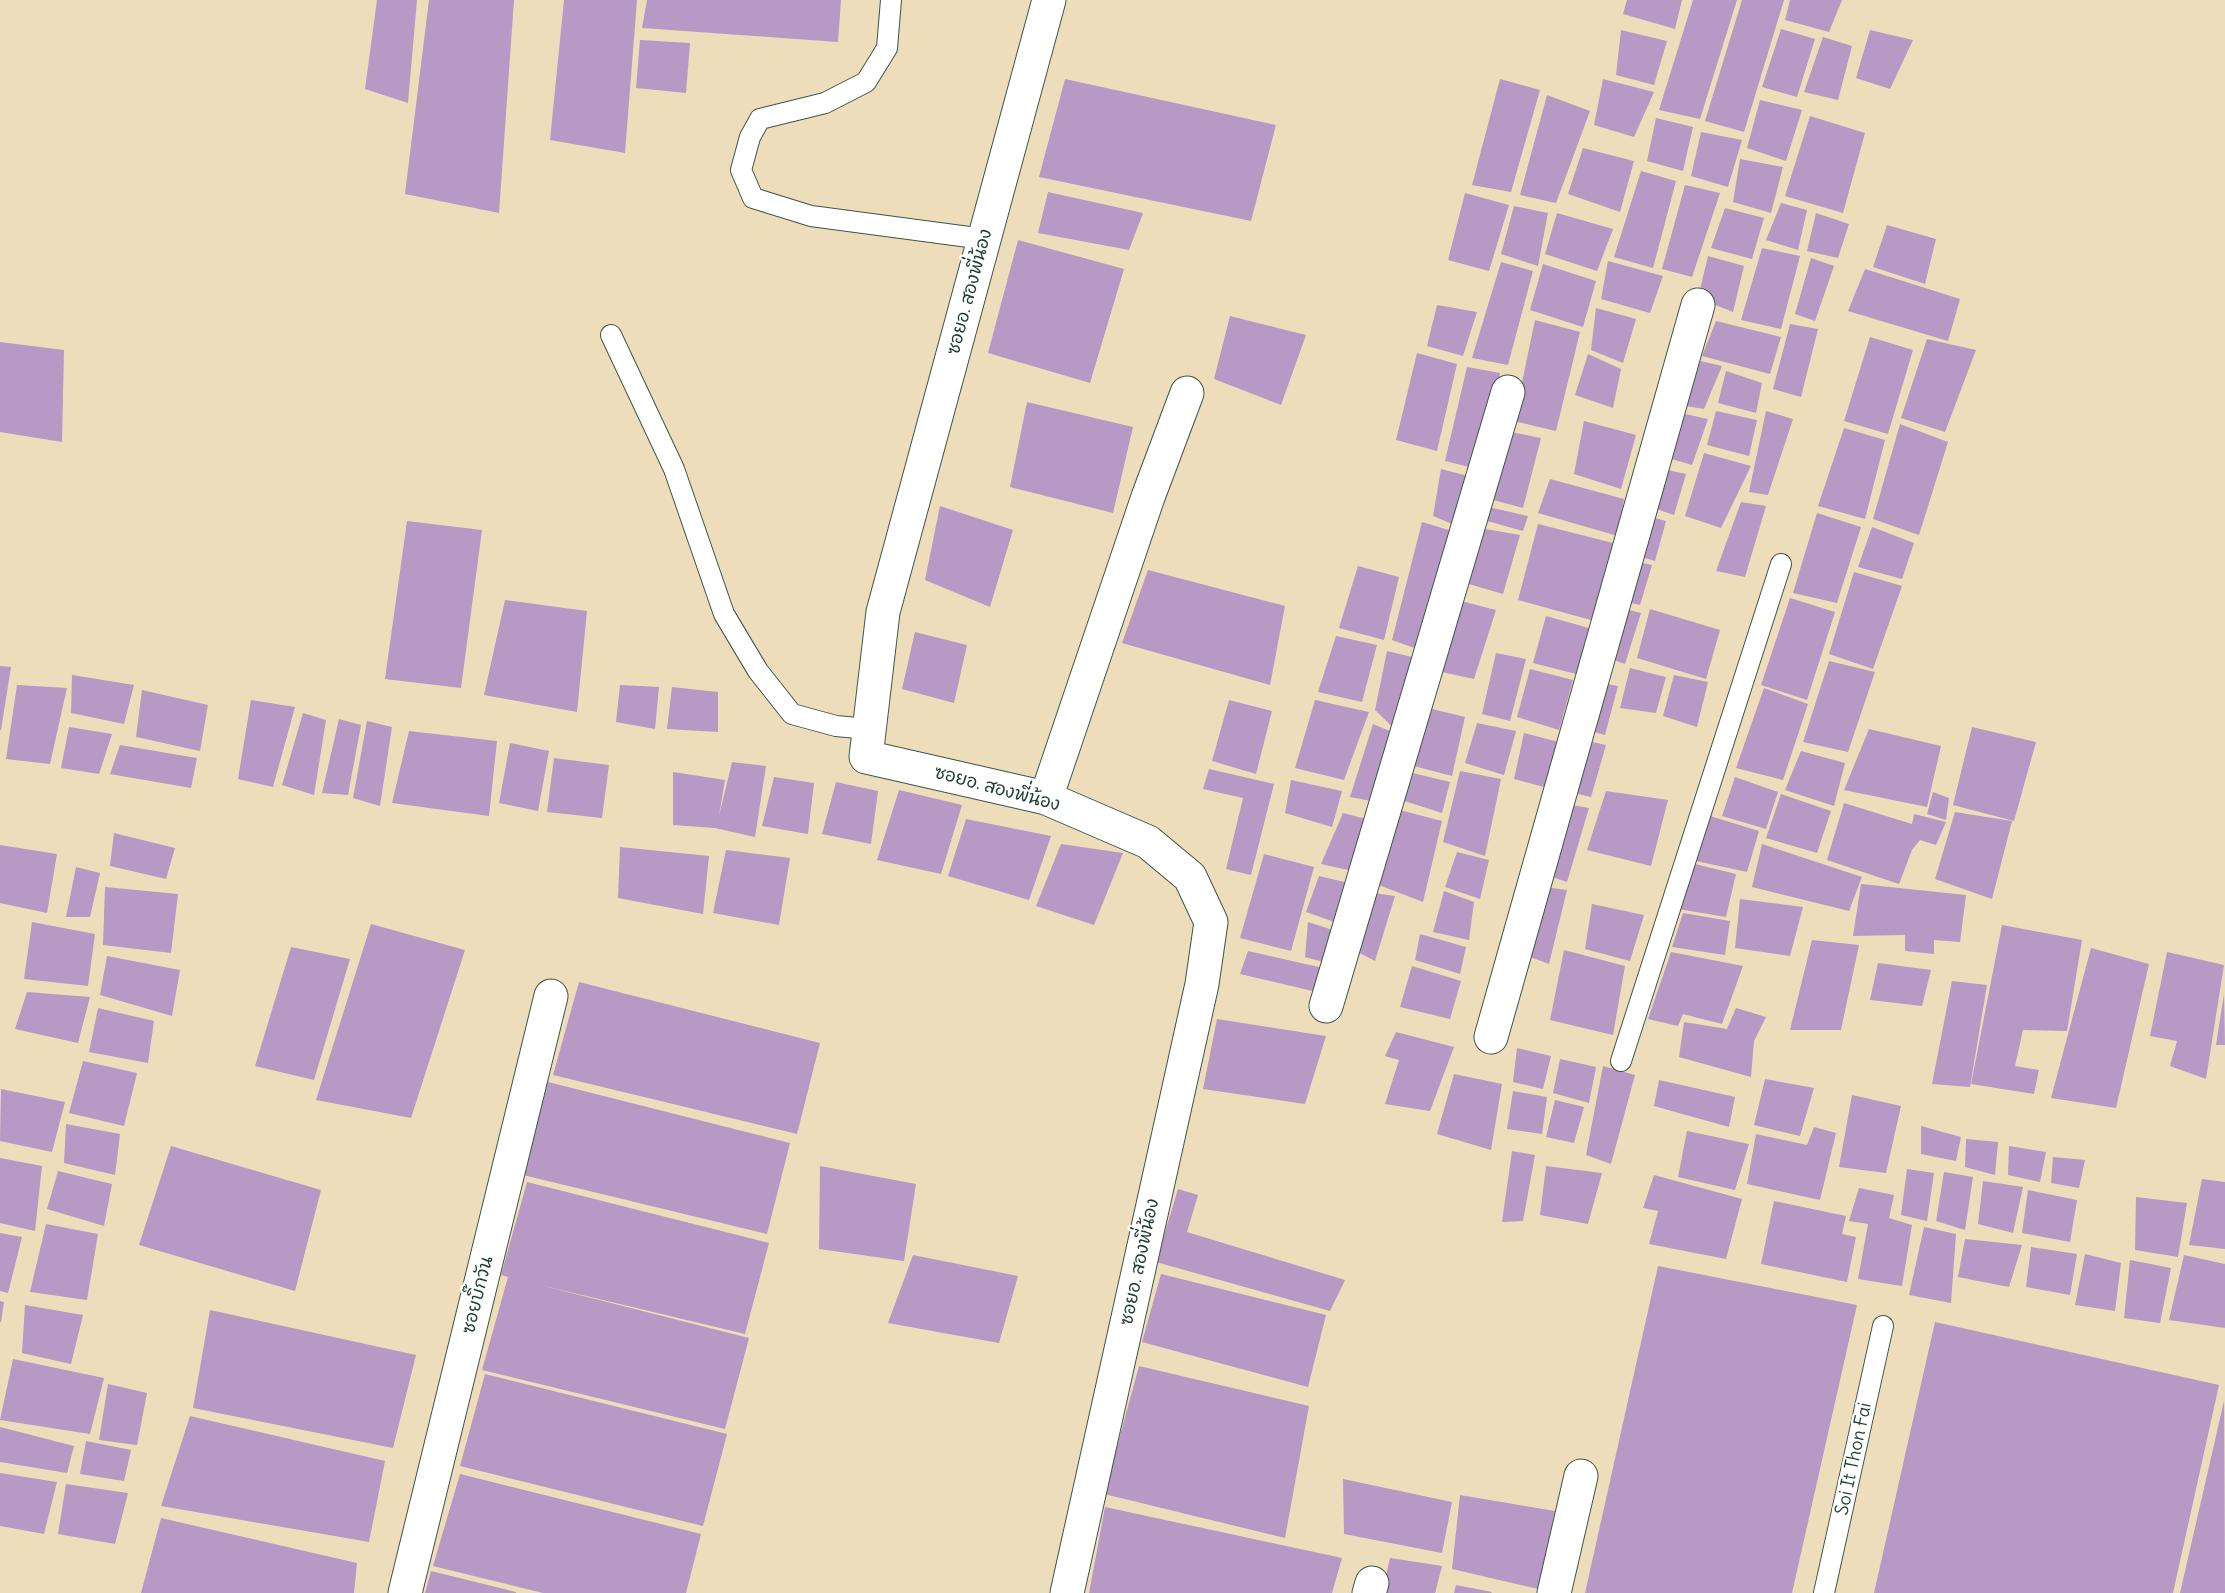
<!DOCTYPE html>
<html>
<head>
<meta charset="utf-8">
<style>
  body { margin:0 }
  canvas { display:block; background:#eeddba }
</style>
</head>
<body>
<canvas width="2225" height="1593"></canvas>
<script>
const context = document.querySelector('canvas').getContext('2d');
context.lineJoin = 'round';
function fillPath(path, color) {
  context.fillStyle = color;
  context.fill(path, 'evenodd');
}
function strokePath(path, color, width, dash) {
  context.strokeStyle = color;
  context.lineWidth = width;
  context.lineCap = dash ? 'butt' : 'round';
  context.setLineDash(dash || []);
  context.stroke(path);
}
function write(font, color, halo, rows, align = 'center') {
  context.font = font + ' Delius,"Playpen Sans Thai",sans-serif';
  context.lineWidth = 4.5;
  context.setLineDash([]);
  context.textBaseline = 'middle';
  context.strokeStyle = halo;
  context.fillStyle = color;
  for (const [text, x, y, turn = 0] of rows) {
    context.save();
    context.translate(x, y);
    context.rotate((+turn || 0) * Math.PI / 180);
    context.textAlign = isNaN(turn) ? turn : align;
    if (halo) context.strokeText(text, 0, 0);
    context.fillText(text, 0, 0);
    context.restore();
  }
}
fillPath(new Path2D(`
  M377,0H417L408,103L365,89Z
  M429,0H514L499,213L405,194Z
  M564,0H637L625,153L550,140Z
  M647,0H841L838,42L642,28Z
  M1627,0H1682L1675,29L1623,14Z
  M1693,0H1737L1700,119L1659,110Z
  M1742,0H1784L1744,132L1705,121Z
  M1790,0H1842L1829,32L1785,20Z
  M1781,29L1815,39L1797,97L1762,87Z
  M1621,30L1667,41L1654,85L1616,75Z
  M1870,30L1913,40L1890,89L1856,78Z
  M1823,37L1852,46L1838,100L1804,92Z
  M640,40L690,43L686,93L636,88Z
  M1065,79L1276,125L1251,221L1039,177Z
  M1500,79L1540,90L1511,192L1472,185Z
  M1603,79L1654,92L1634,137L1594,125Z
  M1547,95L1590,111L1556,203L1520,195Z
  M1760,100L1802,110L1786,161L1747,148Z
  M1810,116L1865,133L1843,213L1785,196Z
  M1656,118L1693,127L1683,171L1647,161Z
  M1701,132L1742,140L1728,187L1691,176Z
  M1583,148L1634,161L1620,212L1568,194Z
  M1740,159L1783,167L1771,213L1733,202Z
  M1641,171L1676,181L1653,268L1614,257Z
  M1685,185L1720,193L1692,277L1662,269Z
  M1048,192L1143,213L1129,250L1038,233Z
  M1465,193L1509,205L1489,271L1448,260Z
  M1781,203L1807,210L1798,250L1766,240Z
  M1514,206L1548,213L1538,266L1501,254Z
  M1725,208L1764,218L1752,259L1711,248Z
  M1557,213L1613,229L1597,271L1545,254Z
  M1816,213L1849,224L1838,258L1807,251Z
  M1887,225L1936,239L1925,284L1873,267Z
  M1018,240L1124,269L1090,383L988,353Z
  M1762,248L1800,256L1781,329L1741,320Z
  M1708,256L1744,266L1733,312L1698,298Z
  M1811,258L1834,266L1815,321L1795,314Z
  M1608,261L1663,276L1650,313L1601,299Z
  M1501,262L1533,271L1508,365L1472,358Z
  M1543,264L1596,281L1583,327L1530,310Z
  M1865,269L1960,299L1948,341L1848,311Z
  M1437,305L1477,312L1463,356L1427,346Z
  M1596,308L1636,319L1623,363L1591,350Z
  M1230,316L1306,335L1281,405L1214,379Z
  M1535,320L1580,332L1556,431L1514,421Z
  M1716,321L1781,337L1770,374L1702,356Z
  M1790,324L1818,329L1801,397L1773,389Z
  M1870,337L1913,350L1888,434L1844,421Z
  M1927,339L1976,350L1945,432L1901,418Z
  M0,342L64,350L62,442L0,432Z
  M1417,353L1457,364L1437,451L1396,440Z
  M1588,354L1621,369L1613,408L1575,395Z
  M1696,360L1722,366L1704,409L1686,406Z
  M1467,367L1500,373L1477,469L1445,461Z
  M1726,371L1762,383L1756,413L1718,403Z
  M1027,402L1133,427L1113,513L1010,487Z
  M1716,411L1757,420L1749,456L1707,445Z
  M1766,411L1793,419L1768,495L1749,492Z
  M1676,412L1708,419L1692,465L1661,456Z
  M1584,421L1636,435L1621,489L1574,474Z
  M1900,424L1948,442L1919,535L1873,519Z
  M1844,428L1885,440L1865,519L1818,506Z
  M1506,431L1541,438L1523,508L1486,498Z
  M1704,453L1751,466L1721,528L1685,516Z
  M1645,465L1686,474L1674,515L1633,501Z
  M1441,469L1476,478L1457,526L1433,516Z
  M1550,479L1624,499L1618,536L1538,513Z
  M1741,502L1766,506L1745,577L1716,571Z
  M940,506L1013,530L990,607L925,580Z
  M1484,506L1528,516L1523,531L1480,519Z
  M1627,510L1666,521L1655,561L1615,549Z
  M1817,513L1861,527L1837,603L1793,593Z
  M407,521L482,530L461,688L385,679Z
  M1422,522L1452,531L1420,650L1392,640Z
  M1538,524L1613,543L1591,620L1518,600Z
  M1474,527L1520,535L1503,594L1462,582Z
  M1872,527L1914,543L1902,579L1858,567Z
  M1616,557L1652,565L1640,605L1606,597Z
  M1358,566L1399,577L1384,640L1339,628Z
  M1148,570L1285,606L1270,685L1122,643Z
  M1854,572L1902,586L1873,669L1829,654Z
  M1790,598L1835,612L1807,700L1761,685Z
  M505,600L587,611L577,712L484,695Z
  M1457,600L1496,610L1474,679L1437,671Z
  M1600,603L1641,613L1625,664L1589,651Z
  M1650,609L1720,630L1706,679L1637,658Z
  M1546,616L1589,628L1576,674L1533,663Z
  M915,632L967,645L954,703L902,689Z
  M1336,636L1377,645L1362,702L1318,692Z
  M1387,651L1416,658L1397,731L1375,710Z
  M1496,653L1526,659L1510,721L1482,714Z
  M1829,661L1875,672L1848,752L1803,742Z
  M0,666L11,667L1,730H0Z
  M1630,668L1666,677L1656,713L1620,708Z
  M1530,669L1573,680L1559,730L1517,717Z
  M72,675L134,685L124,724L71,713Z
  M1674,675L1708,682L1697,727L1663,716Z
  M1579,679L1618,686L1605,735L1568,725Z
  M17,685L67,688L50,764L6,759Z
  M620,685L659,687L655,729L616,722Z
  M672,687L718,692V732L667,729Z
  M1764,688L1808,704L1783,780L1736,768Z
  M142,690L208,705L200,751L136,737Z
  M251,700L295,707L273,787L238,779Z
  M1229,700L1272,711L1256,774L1212,761Z
  M1315,700L1369,712L1344,780L1295,768Z
  M1424,707L1465,717L1452,776L1406,764Z
  M303,713L326,720L314,795L282,785Z
  M339,719L361,725L348,795L322,793Z
  M367,721L392,727L380,806L353,798Z
  M1477,723L1516,731L1504,775L1465,763Z
  M1373,724L1392,732L1376,802L1350,797Z
  M69,727L112,734L99,774L61,768Z
  M1972,727L2036,742L2014,821L1953,805Z
  M1869,729L1941,746L1927,807L1844,790Z
  M409,731L497,741L489,816L392,803Z
  M1524,733L1559,742L1544,787L1514,779Z
  M1565,736L1606,745L1591,797L1549,787Z
  M510,743L549,751L538,811L499,803Z
  M120,745L197,758L191,788L110,774Z
  M1801,751L1845,763L1834,806L1785,790Z
  M554,758L609,765L602,818L547,812Z
  M732,762L766,766L755,837L715,828L673,825V772L725,780L719,816Z
  M1209,769L1274,784L1251,875L1226,869L1243,798L1203,789Z
  M1404,771L1450,782L1442,813L1395,798Z
  M1460,771L1501,779L1485,856L1443,842Z
  M774,777L814,783L808,834L762,826Z
  M1735,777L1778,792L1766,829L1722,816Z
  M1291,780L1342,791L1332,827L1285,813Z
  M836,782L878,791L871,844L822,834Z
  M899,790L962,805L941,874L877,860Z
  M1606,791L1668,800L1651,866L1587,850Z
  M1933,792L1949,798L1946,820L1927,814Z
  M1781,794L1831,811L1817,853L1766,838Z
  M1545,800L1589,808L1567,882L1525,868Z
  M1844,803L1912,824L1914,814L1946,822L1936,845L1920,840L1912,850L1899,884L1827,860Z
  M1392,808L1442,821L1423,902L1371,882Z
  M1955,812L2012,821L1992,899L1935,879Z
  M1343,813L1370,820L1353,871L1321,864Z
  M1710,816L1759,831L1747,872L1696,861Z
  M966,819L1051,836L1029,900L948,876Z
  M114,833L175,848L166,879L110,866Z
  M1061,844L1123,853L1094,925L1036,906Z
  M1762,844L1862,877L1849,911L1752,887Z
  M0,845L57,854L47,913L0,903Z
  M620,847L709,856L703,914L618,898Z
  M726,850L790,858L779,925L713,913Z
  M1457,852L1489,860L1480,899L1445,887Z
  M1264,854L1314,867L1291,951L1240,938Z
  M1691,863L1736,874L1726,917L1678,909Z
  M76,867L100,873L90,917H66Z
  M1319,876L1353,884L1340,924L1306,912Z
  M1523,884L1567,890L1549,964L1506,948Z
  M1861,884L1966,895L1960,942L1934,940V954L1905,951V935L1853,936Z
  M105,887L178,894L171,953L103,945Z
  M1444,891L1474,902L1469,940L1433,932Z
  M1367,892L1395,896L1375,961L1350,948Z
  M1740,899L1803,907L1790,956L1735,948Z
  M1592,904L1644,915L1630,961L1585,949Z
  M1683,913L1730,921L1725,955L1672,947Z
  M32,922L95,934L88,986L24,979Z
  M1308,922L1339,932L1331,964L1305,957Z
  M371,924L465,950L411,1118L316,1100Z
  M2002,925L2082,940L2067,1031L2023,1030L2015,1066L2039,1070L2034,1094L1971,1084Z
  M1420,934L1466,947L1460,974L1415,960Z
  M1812,940L1859,945L1841,1030H1790Z
  M291,947L350,959L314,1080L255,1066Z
  M2091,948L2149,964L2116,1108L2051,1098Z
  M1564,950L1625,966L1613,1035L1550,1020Z
  M1248,951L1323,968L1321,993L1240,974Z
  M1671,952L1743,966L1722,1024L1683,1014L1678,1026L1648,1019Z
  M2167,952L2224,965L2206,1079L2170,1066L2177,1041L2150,1036Z
  M107,956L180,970L172,1016L100,995Z
  M1878,963L1931,970L1922,1006L1870,1000Z
  M1412,966L1461,981L1450,1019L1400,1007Z
  M1952,981L1987,985L1970,1087L1932,1084Z
  M579,982L820,1043L797,1134L553,1075Z
  M27,992L90,997L78,1043L15,1029Z
  M2224,994L2225,1045H2216Z
  M98,1008L154,1021L148,1063L89,1052Z
  M1736,1008L1766,1017L1754,1041L1751,1077L1679,1057L1684,1022L1727,1029Z
  M1217,1019L1326,1036L1305,1104L1203,1089Z
  M1396,1032L1454,1047L1430,1111L1385,1104L1399,1060L1385,1056Z
  M1517,1048L1551,1056L1543,1089L1513,1082Z
  M1560,1059L1596,1067L1589,1103L1553,1093Z
  M83,1061L137,1073L124,1126L69,1113Z
  M1603,1066L1635,1075L1611,1164L1586,1155Z
  M1454,1074L1502,1084L1491,1150L1437,1134Z
  M1765,1079L1814,1088L1800,1136L1754,1125Z
  M1659,1080L1735,1097L1729,1127L1654,1106Z
  M548,1082L790,1143L767,1234L523,1175Z
  M1,1089L65,1102L52,1152L0,1141Z
  M1513,1091L1547,1097L1542,1134L1507,1129Z
  M1852,1095L1901,1106L1886,1173L1839,1167Z
  M1555,1100L1584,1107L1574,1143L1546,1137Z
  M66,1124L120,1134L115,1175L64,1163Z
  M1921,1126L1961,1137L1956,1161L1921,1154Z
  M1814,1127L1836,1133L1820,1200L1747,1184L1756,1134L1807,1145Z
  M1687,1131L1749,1144L1735,1190L1678,1177Z
  M1966,1139L1998,1142L1995,1175L1965,1167Z
  M171,1146L321,1190L295,1291L139,1245Z
  M2009,1146L2046,1152L2040,1182L2008,1175Z
  M1512,1151L1535,1155L1523,1221L1502,1222Z
  M2053,1157L2085,1160L2079,1188L2051,1183Z
  M0,1158L42,1166L35,1231L0,1223Z
  M820,1166L916,1184L904,1261L819,1249Z
  M1546,1166L1602,1173L1588,1224L1540,1215Z
  M1907,1169L1934,1173L1927,1221L1901,1215Z
  M58,1171L112,1184L104,1226L47,1209Z
  M1944,1172L1973,1177L1965,1230L1936,1221Z
  M1654,1175L1742,1199L1726,1259L1649,1244L1658,1211L1643,1208Z
  M2202,1179L2225,1182V1249L2189,1245Z
  M1983,1181L2023,1187L2013,1233L1978,1224Z
  M527,1182L769,1243L745,1334L536,1284L749,1338L725,1429L482,1370L508,1277L501,1275Z
  M1859,1188L1894,1195L1889,1218L1912,1225L1902,1286L1858,1279L1868,1224L1849,1221Z
  M1178,1189L1198,1195L1187,1232L1345,1280L1330,1311L1156,1262Z
  M2028,1190L2077,1200L2070,1242L2022,1233Z
  M2136,1197L2187,1203L2178,1257L2135,1250Z
  M1774,1201L1846,1216L1842,1234L1856,1237L1847,1282L1761,1264Z
  M46,1224L98,1234L87,1300L30,1292Z
  M1924,1227L1956,1234L1951,1303L1909,1295Z
  M0,1233L22,1237L8,1293L0,1291Z
  M1965,1239L2022,1245L2009,1287L1958,1277Z
  M2031,1247L2077,1254L2070,1295L2026,1287Z
  M2085,1254L2121,1263L2115,1311L2075,1305Z
  M913,1255L1018,1276L999,1343L888,1323Z
  M2184,1255L2225,1264V1328L2169,1320Z
  M2130,1260L2171,1268L2160,1323L2124,1318Z
  M1658,1266L1857,1305L1792,1593H1585Z
  M1161,1274L1326,1315L1308,1387L1142,1342Z
  M0,1301L4,1302L1,1322H0Z
  M25,1305L83,1315L71,1364L22,1353Z
  M210,1310L416,1355L393,1448L193,1408Z
  M1935,1322L2219,1385L2173,1593H1874Z
  M13,1359L104,1378L90,1434L0,1420Z
  M1139,1366L1309,1406L1285,1538L1104,1494Z
  M485,1374L727,1434L703,1526L460,1466Z
  M108,1384L147,1393L137,1445L99,1440Z
  M2224,1401L2225,1593H2180Z
  M190,1416L385,1461L369,1542L161,1506Z
  M0,1427L74,1446L67,1473L0,1462Z
  M86,1441L131,1450L124,1481L80,1474Z
  M0,1473L57,1482L44,1534L0,1526Z
  M460,1474L701,1534L686,1593H543L433,1566Z
  M1343,1479L1452,1502L1442,1553L1344,1534Z
  M66,1484L128,1493L115,1544L58,1534Z
  M1460,1495L1555,1511L1538,1589L1452,1569Z
  M1105,1507L1342,1558L1332,1593H1089Z
  M161,1518L357,1563L354,1593H141Z
  M1390,1558L1442,1566L1435,1593H1382Z
  M431,1571L516,1592V1593H425Z
  M1456,1585L1492,1592L1491,1593H1454Z`), '#b898c5');
const lane = new Path2D(`
  M891,0L887,48L866,82L825,103L760,119L750,137L741,170L753,198L811,216L984,239
  M611,335L674,469L724,614L758,671L792,714L836,726L869,729
  M1621,1061L1781,564
  M1824,1593L1883,1326`);
const street = new Path2D(`
  M1049,0L883,612L866,757L1046,798L1148,842L1190,877L1211,922L1202,984L1067,1593
  M1046,798L1148,497L1187,393
  M1326,1006L1508,392
  M1491,1037L1698,305
  M405,1593L551,996
  M1369,1593L1372,1583
  M1554,1593L1581,1476`);
strokePath(lane, '#3e5548', 22);
strokePath(street, '#3e5548', 35);
strokePath(lane, '#fff', 20);
strokePath(street, '#fff', 33);
write('18px', '#1f3d34', '#fff', [
  ["ซอยอ. สองพี่น้อง",970,292,-75],
  ["ซอยอ. สองพี่น้อง",997,789,15],
  ["ซอยอ. สองพี่น้อง",1140,1262,-78],
  ["ซอยบิ๊กวัน",478,1295,-76],
  ["Soi It Thon Fai",1854,1459,-78]
]);
</script>
</body>
</html>
